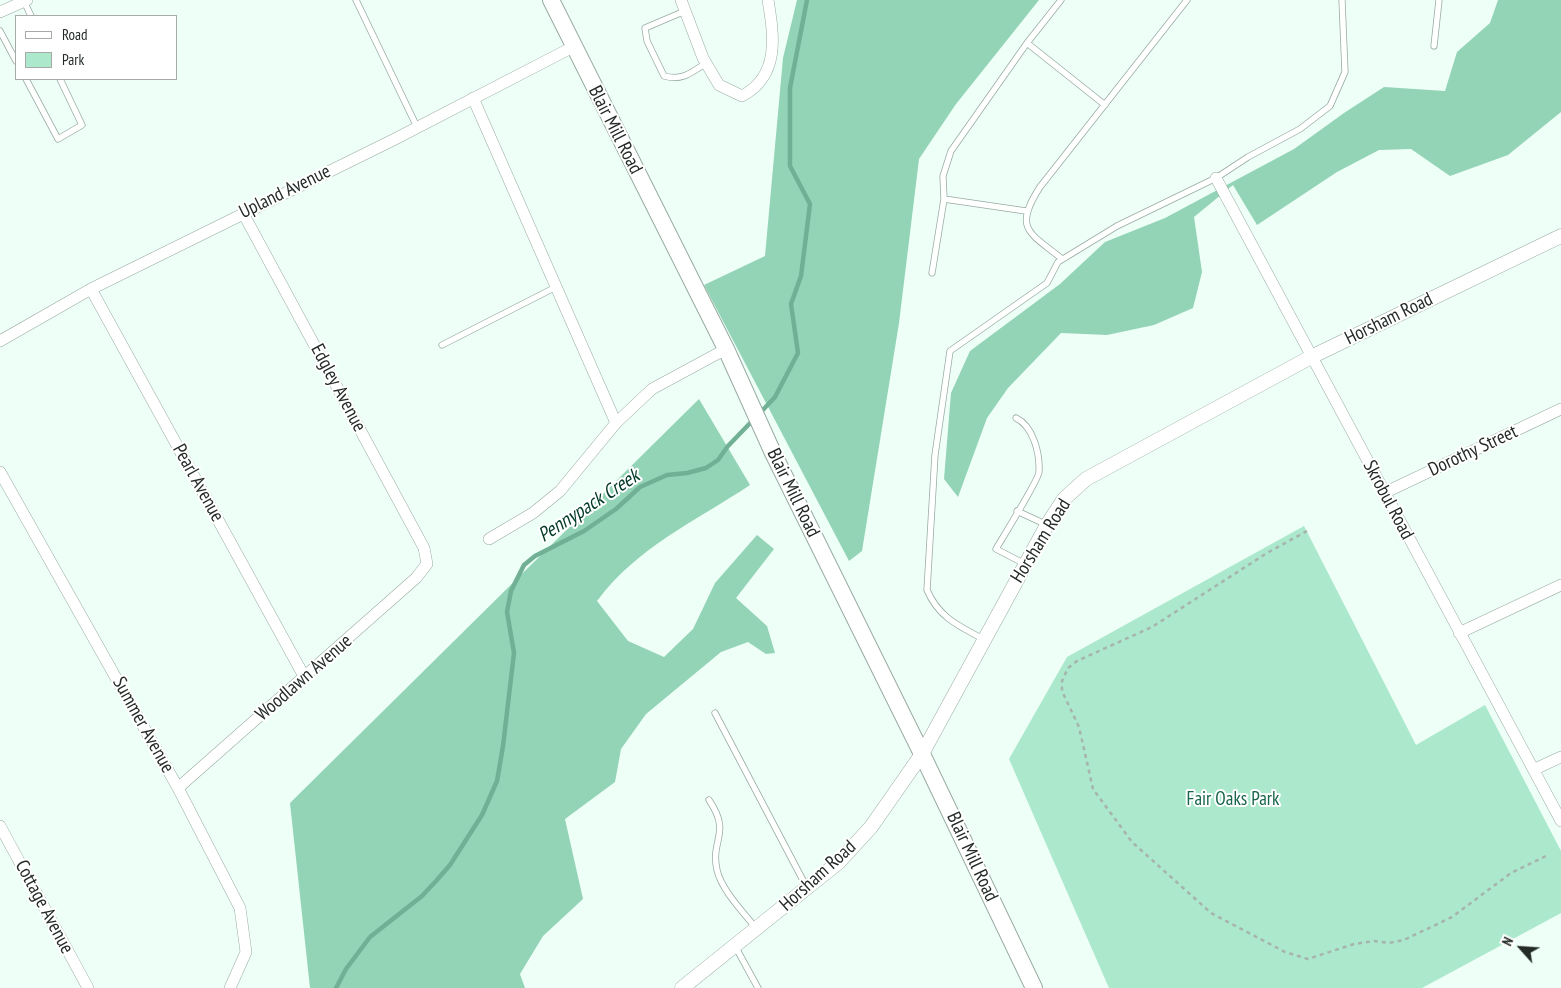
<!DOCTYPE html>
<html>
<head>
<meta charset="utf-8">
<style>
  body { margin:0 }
  #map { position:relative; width:1561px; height:988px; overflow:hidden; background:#edfff6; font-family:"PT Sans Narrow",sans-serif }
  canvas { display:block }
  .legend { position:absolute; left:15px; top:15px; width:162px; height:65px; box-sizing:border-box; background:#fff; border:1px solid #a7aaa9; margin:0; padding:6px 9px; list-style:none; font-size:15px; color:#242b27 }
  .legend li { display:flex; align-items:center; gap:10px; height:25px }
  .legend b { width:25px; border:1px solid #a7aaa9 }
  .north { position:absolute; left:1496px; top:923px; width:50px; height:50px; -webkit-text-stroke:4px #fff; paint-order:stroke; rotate:296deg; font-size:14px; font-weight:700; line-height:20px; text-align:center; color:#242b27 }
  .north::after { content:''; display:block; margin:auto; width:18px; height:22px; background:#242b27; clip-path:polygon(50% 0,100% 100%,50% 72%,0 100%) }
</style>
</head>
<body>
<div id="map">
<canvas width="1561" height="988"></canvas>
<ul class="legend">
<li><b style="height:6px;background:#fff"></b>Road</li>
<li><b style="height:14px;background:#abe8cc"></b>Park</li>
</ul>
<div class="north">N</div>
</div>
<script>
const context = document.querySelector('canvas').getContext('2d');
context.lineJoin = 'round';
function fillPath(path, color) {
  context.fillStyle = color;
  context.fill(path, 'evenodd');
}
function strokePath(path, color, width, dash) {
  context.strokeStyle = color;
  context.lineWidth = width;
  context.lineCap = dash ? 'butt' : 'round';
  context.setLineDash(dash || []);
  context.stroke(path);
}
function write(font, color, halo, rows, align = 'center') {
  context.font = font + ' "PT Sans Narrow",sans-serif';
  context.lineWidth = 4;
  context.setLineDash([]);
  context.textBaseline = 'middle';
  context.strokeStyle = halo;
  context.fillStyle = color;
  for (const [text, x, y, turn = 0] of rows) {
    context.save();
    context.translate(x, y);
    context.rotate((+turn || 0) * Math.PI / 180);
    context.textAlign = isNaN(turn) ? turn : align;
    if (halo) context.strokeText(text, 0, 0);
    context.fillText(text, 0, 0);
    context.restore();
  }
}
fillPath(new Path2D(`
  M1304,526L1416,745L1485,705L1561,851V913L1422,988H1109L1009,759L1067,657Z`), '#abe8cc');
fillPath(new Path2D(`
  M797,0H1039L956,104L919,159L899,323L862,551L849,561L704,285L765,256L783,58Z
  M1498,0H1561V112L1508,155L1450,176L1411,149L1379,150L1337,172L1257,225L1233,185L1194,217L1202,272L1193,308L1154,325L1107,335L1061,333L1008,388L987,418L958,497L944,479L951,393L970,351L1060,284L1105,242L1165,218L1294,149L1344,113L1384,87L1445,91L1457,52L1490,23Z
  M699,399L750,485C696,521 637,547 597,601L628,641L664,657L693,629L715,583L757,535L774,549L736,598L767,626L775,653L766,654L748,642L721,652L646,714L621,749L615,782L565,819L583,899L543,936L520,974L525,988H310L290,803Z`), '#93d4b6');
strokePath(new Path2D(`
  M760,413L775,397L798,353L791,304L801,276L810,204L790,166V88L807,0
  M336,988L346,969L370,937L422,896L436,881L450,865L482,815L497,781L503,746L514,653L507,612L511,591L524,565L535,556L584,531L616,509L640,487L667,475L687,473L706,468L718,460L728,446L755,418`), '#71b094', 4.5);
const service = new Path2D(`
  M356,0L417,127
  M24,1L31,16
  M685,11L645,28L647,41L664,76C682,81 691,73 706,63
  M0,31L16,61
  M1027,43L1105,105
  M1434,46L1439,0
  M26,79L58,139L82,125L60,79
  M944,199L1026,211
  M1062,259C1029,232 1013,229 1040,187L1187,0
  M932,273L944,199L943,176L951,151L1027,43L1061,0
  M442,345L556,287
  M1016,418C1033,426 1040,453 1039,472C1039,479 1003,537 996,549L1025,564
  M1017,511L1047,525
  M985,640C959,626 939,618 927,590L935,455L950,351L1047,283L1058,262L1117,226L1216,178L1248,157L1300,129L1330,106L1345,72L1342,0
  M715,713L806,886
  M709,800C732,834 710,839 717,870C721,889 743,912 755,927
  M735,946L758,988`);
const minor = new Path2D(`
  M681,0L703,58L719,85L742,96C780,76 774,36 768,0
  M0,12L27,0
  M473,98L616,423
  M1216,178L1561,821
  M91,289L305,678
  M0,341L91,289L393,140L573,47
  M0,472L178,788L240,908L246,952L230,988
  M1384,493L1561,409
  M489,539L533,513L560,491L616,423L652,389L726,349
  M1459,633L1561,585
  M1535,769L1561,757
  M178,788L416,578L427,564L424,548L243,213
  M0,826L88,988`);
const tertiary = new Path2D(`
  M682,988L839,862L871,827L922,754L1047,525L1064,499L1086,479L1311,357L1561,236`);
const secondary = new Path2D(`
  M551,0L726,349L773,453L922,754L1034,988`);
strokePath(service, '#99aaa2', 7);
strokePath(minor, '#99aaa2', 12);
strokePath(tertiary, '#99aaa2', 15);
strokePath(secondary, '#99aaa2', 18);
strokePath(new Path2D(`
  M1307,531L1267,553L1152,627L1077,661L1068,668L1062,681V691L1079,727L1093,789L1132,842L1211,913L1285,952L1308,959L1354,944L1374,941L1389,943L1404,940L1452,917L1511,873L1548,855`), '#a6b4ad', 2.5, [4, 4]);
strokePath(service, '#fff', 5.5);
strokePath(minor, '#fff', 11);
strokePath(tertiary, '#fff', 14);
strokePath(secondary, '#fff', 16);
write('19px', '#242b27', '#fff', [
  ["Blair Mill Road",615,130,63],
  ["Upland Avenue",285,192,-26],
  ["Horsham Road",1389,319,-26],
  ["Edgley Avenue",338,388,62],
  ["Dorothy Street",1473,451,-25],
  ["Pearl Avenue",198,483,61],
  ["Blair Mill Road",793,493,64],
  ["Skrobul Road",1388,500,62],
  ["Horsham Road",1041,541,-58],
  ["Woodlawn Avenue",304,678,-41],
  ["Summer Avenue",143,725,61],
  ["Blair Mill Road",972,857,65],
  ["Horsham Road",818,876,-42],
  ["Cottage Avenue",44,907,62]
]);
write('19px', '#18654a', '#fff', [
  ["Fair Oaks Park",1233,800]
]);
write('italic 20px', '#003927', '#fff', [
  ["Pennypack Creek",589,506,-33]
]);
</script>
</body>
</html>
